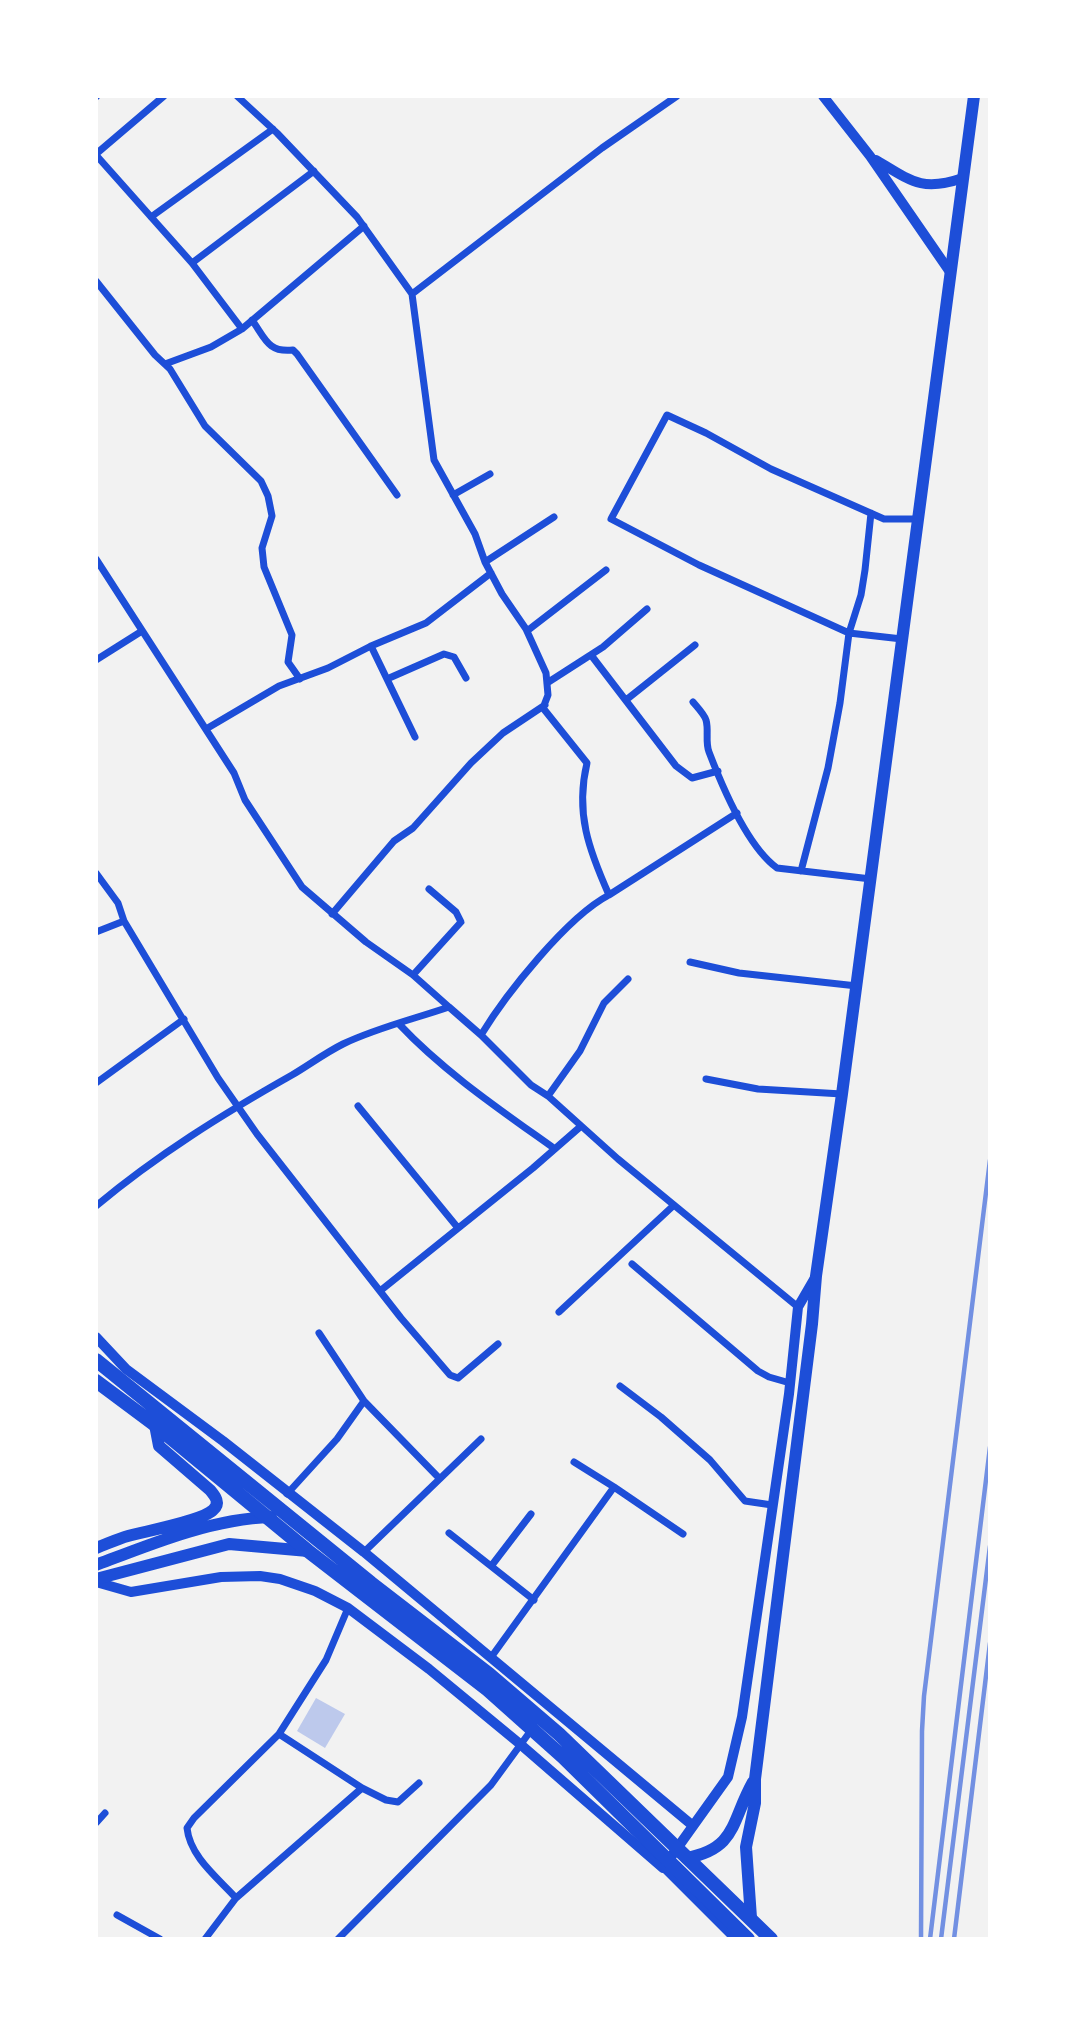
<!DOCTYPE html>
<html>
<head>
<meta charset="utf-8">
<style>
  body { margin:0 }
  #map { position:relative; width:1086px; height:2035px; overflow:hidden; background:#f2f2f2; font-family:"Fira Sans Condensed",sans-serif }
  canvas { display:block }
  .frame { position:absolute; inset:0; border:98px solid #fff; pointer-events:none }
</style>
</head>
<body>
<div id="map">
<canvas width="1086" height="2035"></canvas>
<div class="frame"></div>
</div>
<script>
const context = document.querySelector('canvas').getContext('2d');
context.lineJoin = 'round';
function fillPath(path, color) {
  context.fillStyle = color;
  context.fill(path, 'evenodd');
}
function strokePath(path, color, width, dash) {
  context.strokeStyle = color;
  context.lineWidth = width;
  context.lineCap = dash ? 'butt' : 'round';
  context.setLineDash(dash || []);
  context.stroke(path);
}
fillPath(new Path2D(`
  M316,1698L345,1714L325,1748L297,1731Z`), '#bdc9ec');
strokePath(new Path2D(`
  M237,96L277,133L357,217L412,294L434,460L475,534L485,562L502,594L526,629L546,673L548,695L543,708L587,763C575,813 589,850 609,895C567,917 506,994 481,1035
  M96,97L97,96
  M96,154L164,96
  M96,155L192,263L242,329
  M151,217L273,129
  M192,263L314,171
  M96,281L155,355L170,369L205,426L261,481L268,496L272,516L262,548L264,567L292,635L288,662L300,679
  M412,294L602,148L677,96
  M252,320C265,338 268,353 293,350L297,354L397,495
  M165,364L211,347L242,329L364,226
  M453,495L490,474
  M96,559L234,773L245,800L302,887L366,942L413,975L449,1007
  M485,562L554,517
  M527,631L606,570
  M902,639L849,633L699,565L611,519L667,415L706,433L771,469L884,519H918
  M371,646L415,737
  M591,655L676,766L692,778L718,771
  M96,660L142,631
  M387,679L444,654L454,657L466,678
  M547,683L603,647L647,609
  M626,700L695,645
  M693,702C697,707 704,714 706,720C709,730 705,742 709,752C722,786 748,847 777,868L871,879
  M206,729L279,686L328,668L371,646L426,623L491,573
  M801,871L828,768L840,703L849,633L861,595L865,570L871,513
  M96,873L118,903L124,921
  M609,895L737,813
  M332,914L394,841L413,828L471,763L503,733L545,705
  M96,932L124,921L218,1078L257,1134L401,1318L450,1375L458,1378L498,1344
  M690,962L739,973L857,986
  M413,975L461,922L456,912L429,889
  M399,1024C444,1072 502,1111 555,1149
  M706,1079L758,1089L842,1094
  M96,1083L184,1019
  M548,1096L580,1051L604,1003L628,979
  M358,1106L458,1228
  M96,1206C157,1155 223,1114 292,1075C309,1065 325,1053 343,1044C376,1028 414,1019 449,1007L481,1035L531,1085L548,1096L618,1159L798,1307
  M632,1264L758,1371L769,1377L790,1383
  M380,1291L533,1168L580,1127
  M559,1312L673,1206
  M620,1386L661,1417L710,1460L745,1501L772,1505
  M364,1401L439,1478
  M574,1462L614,1487
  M287,1494L337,1439L364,1401L319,1333
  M449,1533L534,1600
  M364,1552L481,1439
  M492,1565L531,1514
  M492,1656L614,1487L683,1534
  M279,1734L362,1788
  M96,1823L105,1813
  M663,1868L734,1939
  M236,1898L362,1788L386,1800L398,1802L419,1783
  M117,1915L160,1939
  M205,1939L236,1898C218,1878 190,1857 187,1828L194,1818L279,1734L326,1660L348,1608
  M338,1939L491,1785L532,1729`), '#1d4ed8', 7);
strokePath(new Path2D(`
  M823,96L870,156L950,272
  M876,160C911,181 922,192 963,178
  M96,1337L126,1369L223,1441L364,1552L692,1825
  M96,1582L131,1592L221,1577L260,1576L280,1579L315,1591L348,1608L429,1669L520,1744L663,1868L728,1777L742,1717L789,1394L798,1307L816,1276`), '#1d4ed8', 10);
strokePath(new Path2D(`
  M96,1548C107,1544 117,1539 128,1536C146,1531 202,1521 213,1510C221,1503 215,1496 210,1490L159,1446L155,1425
  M96,1565C151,1544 211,1519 271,1517
  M96,1579L229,1544L308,1551
  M686,1858C737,1849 731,1821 753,1782
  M751,1918L746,1847L755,1803V1779L812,1324L816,1276L842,1094L974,96`), '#1d4ed8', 12);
strokePath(new Path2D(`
  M96,1360L371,1583L489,1674L559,1734L771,1939
  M96,1381L155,1425L308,1551L488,1690L563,1757L748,1939`), '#1d4ed8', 14);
strokePath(new Path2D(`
  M921,1939L922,1731L924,1696L990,1160
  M930,1939L990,1447
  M941,1939L990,1546
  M954,1939L990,1643`), '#7290e2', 4.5);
</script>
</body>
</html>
